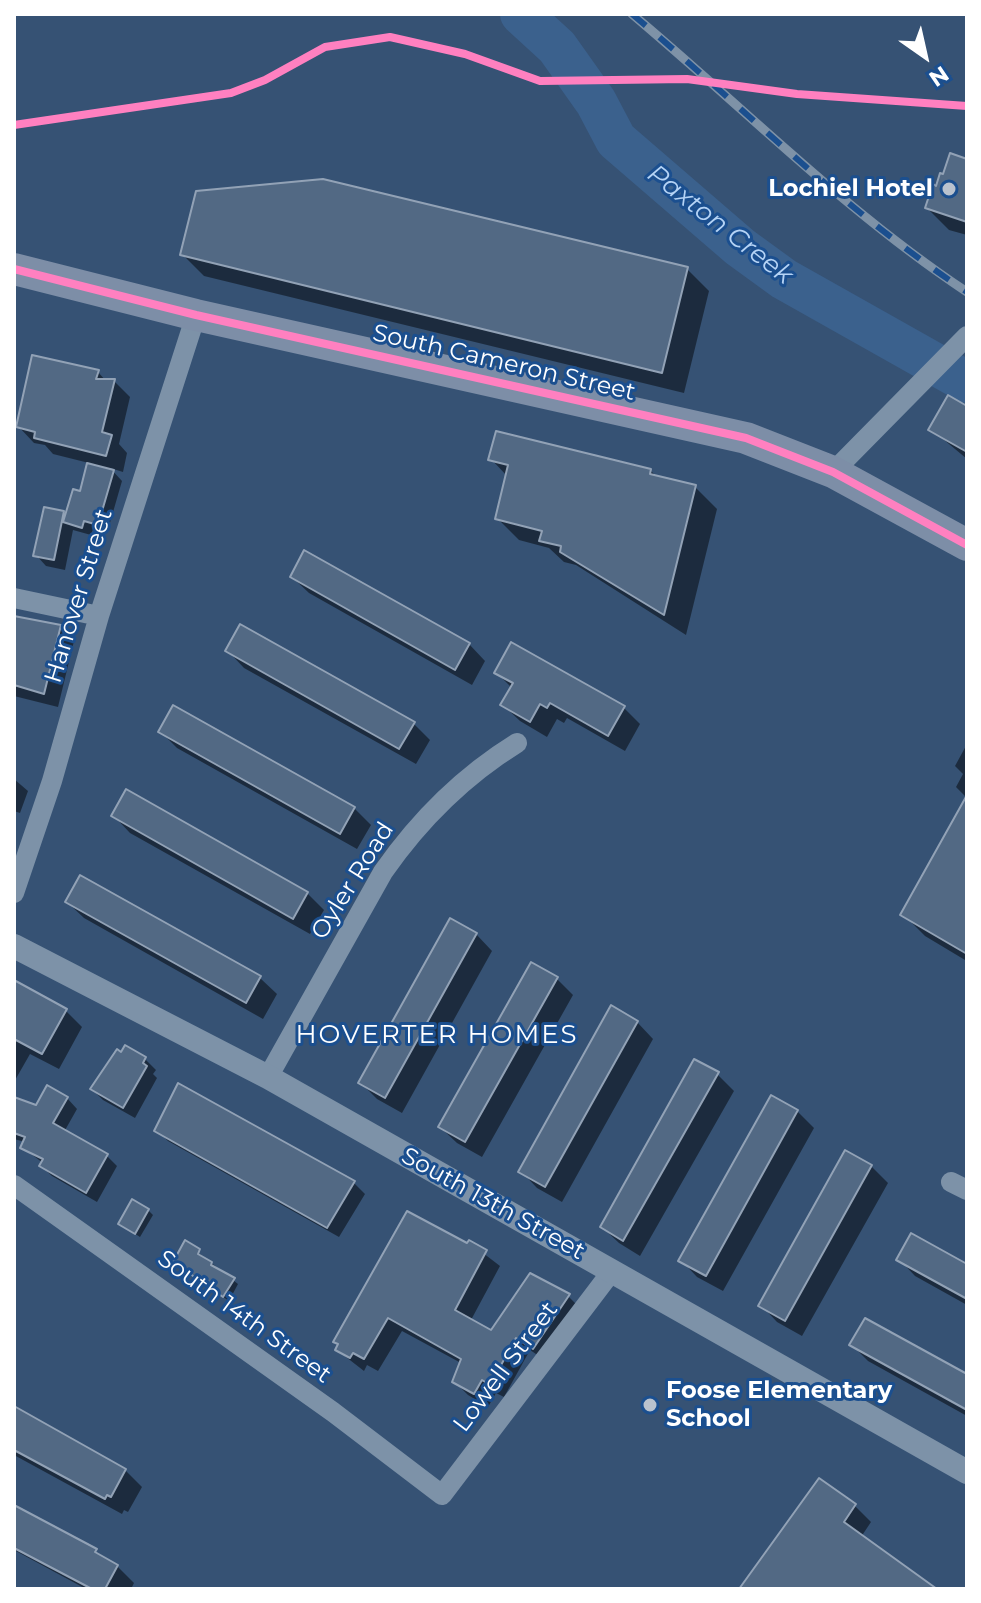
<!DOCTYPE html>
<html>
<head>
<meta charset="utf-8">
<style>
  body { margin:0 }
  #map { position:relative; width:981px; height:1603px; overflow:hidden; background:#365274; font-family:Montserrat,sans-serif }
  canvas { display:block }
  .frame { position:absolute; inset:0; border:16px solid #fff; pointer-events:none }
  .north { position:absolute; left:885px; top:16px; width:80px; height:80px; -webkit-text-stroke:6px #1b4f8f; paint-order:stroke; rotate:146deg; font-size:22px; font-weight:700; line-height:32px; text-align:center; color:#fff }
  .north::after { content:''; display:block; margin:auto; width:28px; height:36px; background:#fff; clip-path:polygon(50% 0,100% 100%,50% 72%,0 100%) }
</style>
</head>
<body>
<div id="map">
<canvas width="981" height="1603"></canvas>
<div class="frame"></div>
<div class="north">N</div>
</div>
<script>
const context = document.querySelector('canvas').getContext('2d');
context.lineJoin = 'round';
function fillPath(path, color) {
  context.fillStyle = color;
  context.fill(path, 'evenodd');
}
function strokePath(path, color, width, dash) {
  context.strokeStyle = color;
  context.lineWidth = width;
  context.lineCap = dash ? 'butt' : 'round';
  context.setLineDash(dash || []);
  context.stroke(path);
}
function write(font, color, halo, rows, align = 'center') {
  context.font = font + ' Montserrat,sans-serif';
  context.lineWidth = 6;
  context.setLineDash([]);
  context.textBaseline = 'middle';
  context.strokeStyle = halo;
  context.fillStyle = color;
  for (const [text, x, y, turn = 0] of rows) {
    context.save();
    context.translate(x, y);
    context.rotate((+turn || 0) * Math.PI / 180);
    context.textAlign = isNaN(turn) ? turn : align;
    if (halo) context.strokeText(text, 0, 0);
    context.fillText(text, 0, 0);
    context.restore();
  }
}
fillPath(new Path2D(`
  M967,161V235L949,230L927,208L937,188Z
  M182,254L687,269L709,291L684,393L204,276Z
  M98,372L106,381H114L130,397L119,444L127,453L123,472L110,468L122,481L107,533L93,529L91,535L73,530L65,570L46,566L36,555L63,513L66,516L82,494L89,463L53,454L45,445L34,443L18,426Z
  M967,408V459L931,429Z
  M491,459L650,470L658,478L695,487L717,509L686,635L576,565L564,562L549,548L519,540L497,518L507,476Z
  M292,577L469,644L485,661L472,685L309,593Z
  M14,618L60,627L74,641L58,707L14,696Z
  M228,651L413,723L430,740L416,764L244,668Z
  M497,673L624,708L640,724L625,751L567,718L564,723L557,719L547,737L520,721L503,705L512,688Z
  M161,732L354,808L371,825L357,849L177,748Z
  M967,744V798L956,787L963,774L955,766Z
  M14,779L28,791L20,813L14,811Z
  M967,799V967L965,960L925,936L903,914Z
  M114,816L307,893L324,910L310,934L130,833Z
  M81,877L260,978L277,994L263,1019L84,918L67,902Z
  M476,934L492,951L402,1113L377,1099L361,1083Z
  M556,978L573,995L482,1157L457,1143L440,1127Z
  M14,990L65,1010L82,1027L59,1069L30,1054L14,1082Z
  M637,1022L653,1039L562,1202L537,1188L521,1171Z
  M145,1059L156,1070L153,1074L157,1078L135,1118L103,1100L92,1089Z
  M717,1074L734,1091L640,1256L619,1243L602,1227Z
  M179,1086L354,1183L365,1194L339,1237L168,1141L157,1130Z
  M67,1098L77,1109L64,1132L107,1156L117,1166L97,1202L52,1176L41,1166L43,1163L22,1147L25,1142L14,1139V1099L37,1107Z
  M797,1111L814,1128L723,1291L697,1277L681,1260Z
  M871,1166L888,1183L802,1336L777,1322L761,1305Z
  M148,1210L153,1215L140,1237L120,1224Z
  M186,1243L238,1284L229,1301L180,1267Z
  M470,1243L500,1266L471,1320L492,1333L568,1296L582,1310L548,1362L530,1350L504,1397L496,1393L488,1407L468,1395L454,1381L461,1363L402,1331L378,1371L367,1365L364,1371L337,1350Z
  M899,1259L967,1266V1305L915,1276Z
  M852,1345L967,1377V1416L868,1361Z
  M14,1408L125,1470L142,1487L128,1512L124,1510L122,1514L14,1455Z
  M855,1506L871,1522L861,1537L934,1589H742Z
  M14,1507L117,1566L134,1583L131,1589H86L14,1550Z`), '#0007');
strokePath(new Path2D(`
  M521,14L557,47L596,102L616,140L740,247L784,279L967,382`), '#3b618d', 42);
const building = new Path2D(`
  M950,153L967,159V222L925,208L933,184L936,186L940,173L943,174Z
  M323,179L688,267L662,373L180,255L196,191Z
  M32,355L99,370L96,379H115L102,432L112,435L106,456L34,438L35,432L16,427Z
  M948,395L967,406V452L928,430Z
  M496,431L651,469L650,474L696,485L664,615L560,552L561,546L539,541L542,531L495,519L508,465L488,460Z
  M87,463L114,470L98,525L84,521L82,528L63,522L73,489L80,491Z
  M44,507L64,511L54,560L33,556Z
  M304,550L470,643L455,670L290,577Z
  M14,616L61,625L44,694L14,685Z
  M240,624L415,722L399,749L225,651Z
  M511,642L625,706L608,736L550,703L547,708L540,704L530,722L500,705L513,683L494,673Z
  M173,705L355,807L340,834L158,732Z
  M126,789L308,892L293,919L111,816Z
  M967,795V954L900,915Z
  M80,875L261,976L246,1003L65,902Z
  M450,918L477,933L385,1098L358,1083Z
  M531,962L558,977L465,1142L438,1127Z
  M14,980L67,1009L42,1054L14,1039Z
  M611,1005L638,1021L545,1187L518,1172Z
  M125,1045L146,1057L143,1063L147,1066L123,1108L90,1089L117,1049L121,1052Z
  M694,1059L719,1072L623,1241L600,1227Z
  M178,1083L355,1181L327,1228L154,1131Z
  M47,1085L68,1097L53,1123L108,1154L86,1193L39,1166L43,1159L20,1148L25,1137L14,1133V1097L36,1105Z
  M771,1095L798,1110L706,1276L678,1261Z
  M845,1150L872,1165L785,1321L758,1306Z
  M132,1199L149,1209L135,1234L118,1224Z
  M407,1211L467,1243L469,1240L487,1250L455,1310L491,1330L530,1273L570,1294L533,1349L516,1338L490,1385L482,1380L474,1394L452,1382L461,1359L388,1318L364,1359L353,1353L350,1358L335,1350L338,1344L333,1342Z
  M911,1233L967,1264V1299L896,1260Z
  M185,1240L200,1249L198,1254L212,1262L211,1265L235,1278L223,1297L173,1262Z
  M865,1318L967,1374V1410L849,1345Z
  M14,1406L126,1469L111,1497L107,1495L105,1499L14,1450Z
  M819,1478L856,1504L844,1522L937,1589H739Z
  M14,1505L97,1549L95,1552L118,1565L105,1589H92L14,1548Z`);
fillPath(building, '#526984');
strokePath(building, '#92a2b6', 2);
strokePath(new Path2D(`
  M833,472L967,336
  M14,598L99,616
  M14,893L52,781L99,616L196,315
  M268,1077L383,872C420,819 462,777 517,743
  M951,1182L967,1190
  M14,1185L333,1412L442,1495L612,1271`), '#7d92a8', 20);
strokePath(new Path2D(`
  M14,946L268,1077L967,1472`), '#7d92a8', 24);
strokePath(new Path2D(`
  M14,269L196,315L746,438L833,472L967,545`), '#7d8ea7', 32);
const rail = new Path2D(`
  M632,14C743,107 846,212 967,292`);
strokePath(rail, '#7e92a7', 9);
strokePath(rail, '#1b4f8f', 6, [18]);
strokePath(new Path2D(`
  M14,125L231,93L265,80L325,47L390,37L465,54L540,81L687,79L797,94L967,106
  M14,269L196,315L746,438L833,472L967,545`), '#ff80c0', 8);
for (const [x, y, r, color] of [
  [949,189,8,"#b9c2ce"],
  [650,1405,8,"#b9c2ce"]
]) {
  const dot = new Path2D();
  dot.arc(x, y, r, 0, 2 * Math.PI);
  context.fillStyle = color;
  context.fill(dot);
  strokePath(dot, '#1b4f8f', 3);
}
write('bold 24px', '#fff', '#1b4f8f', [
  ["Lochiel Hotel",933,189],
  ["Foose Elementary",666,1391,"left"],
  ["School",666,1419,"left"]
], 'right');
write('24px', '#fff', '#1b4f8f', [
  ["South Cameron Street",504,363,13],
  ["Hanover Street",79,596,-73],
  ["Oyler Road",353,881,-58],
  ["South 13th Street",493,1204,29],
  ["South 14th Street",244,1317,36],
  ["Lowell Street",506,1367,-53]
]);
write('italic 26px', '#b5d3f5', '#1b4f8f', [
  ["Paxton Creek",720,225,38]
]);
context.letterSpacing = '2px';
write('26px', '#fff', '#1b4f8f', [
  ["HOVERTER HOMES",437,1035]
]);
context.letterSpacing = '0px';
</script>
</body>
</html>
